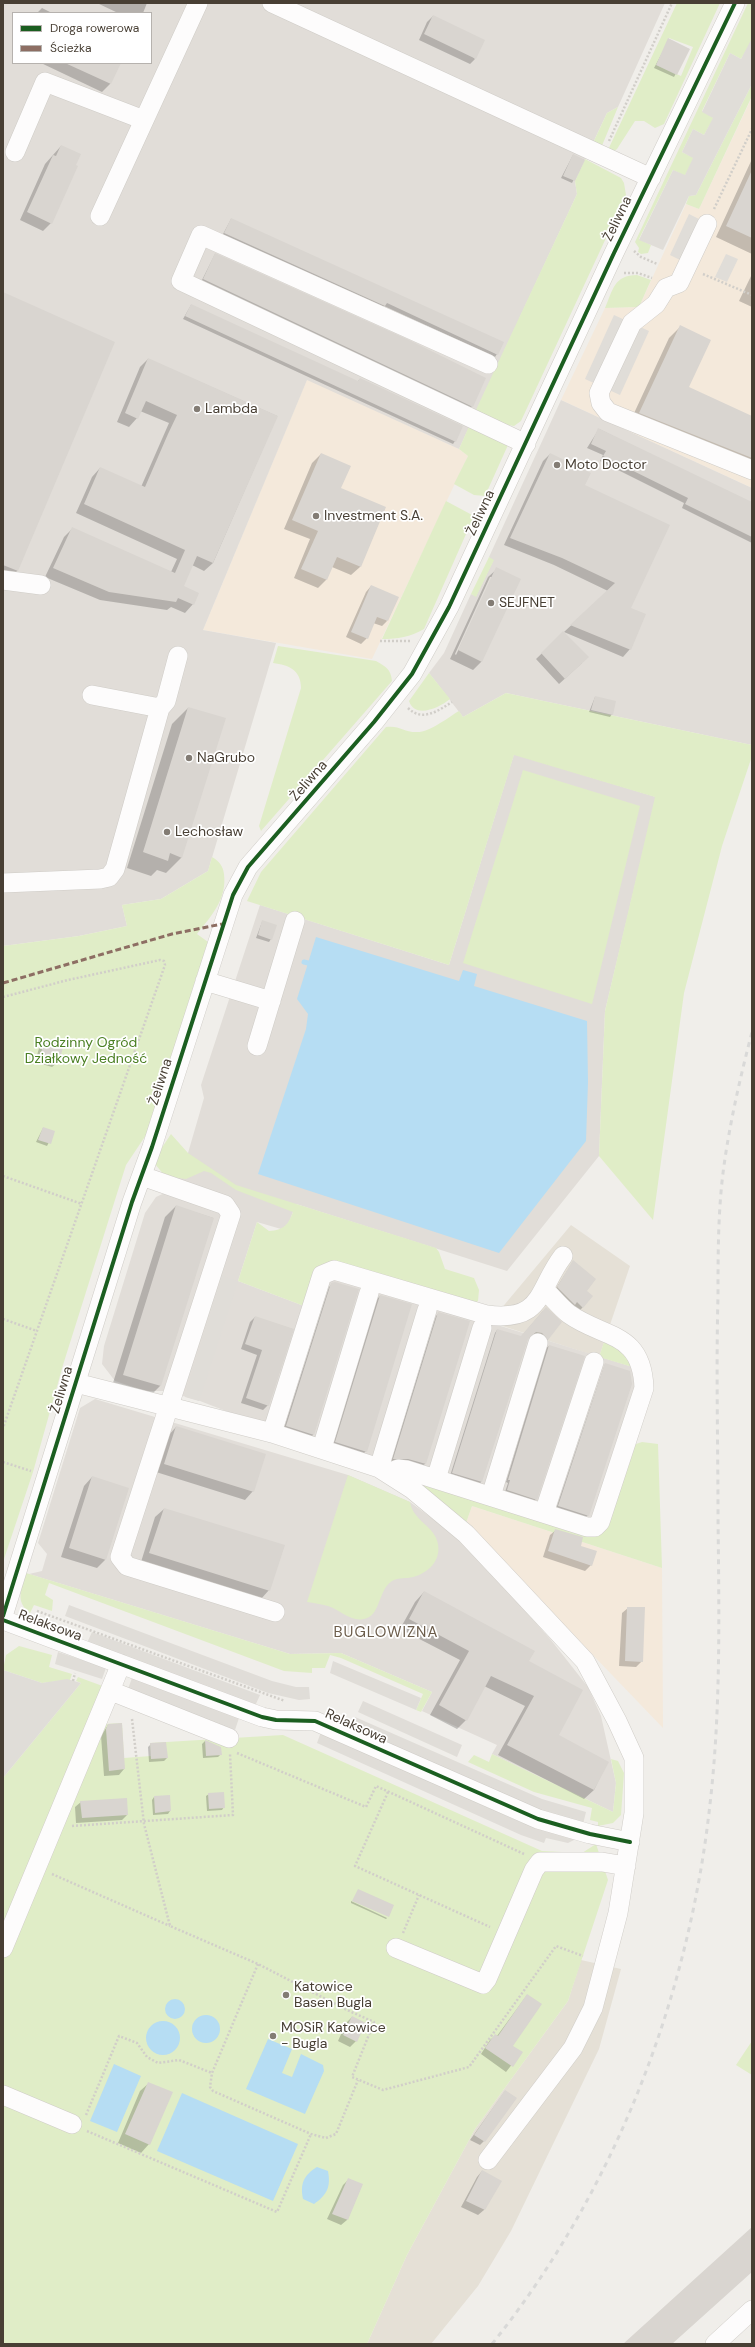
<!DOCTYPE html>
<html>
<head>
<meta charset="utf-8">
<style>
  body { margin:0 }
  #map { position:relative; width:755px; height:2347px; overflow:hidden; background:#f0eeea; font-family:"DM Sans",sans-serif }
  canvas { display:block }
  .frame { position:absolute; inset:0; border:4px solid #483f34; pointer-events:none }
  .legend { position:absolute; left:12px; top:12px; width:140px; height:52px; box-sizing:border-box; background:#fff; border:1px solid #b6b2ae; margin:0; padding:5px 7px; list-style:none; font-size:12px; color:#483f34 }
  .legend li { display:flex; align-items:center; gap:8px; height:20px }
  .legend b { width:20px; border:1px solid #b6b2ae }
</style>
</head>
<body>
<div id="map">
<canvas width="755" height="2347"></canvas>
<div class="frame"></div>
<ul class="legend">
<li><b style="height:5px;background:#1b5e20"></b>Droga rowerowa</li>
<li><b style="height:5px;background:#8d6e63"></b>Ścieżka</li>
</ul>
</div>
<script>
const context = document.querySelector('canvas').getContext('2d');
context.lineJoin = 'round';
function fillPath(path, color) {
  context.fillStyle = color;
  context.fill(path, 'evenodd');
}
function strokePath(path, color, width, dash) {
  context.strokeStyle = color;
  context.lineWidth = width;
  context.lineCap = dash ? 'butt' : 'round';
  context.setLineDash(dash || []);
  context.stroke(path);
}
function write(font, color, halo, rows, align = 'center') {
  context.font = font + ' "DM Sans",sans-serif';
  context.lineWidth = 3.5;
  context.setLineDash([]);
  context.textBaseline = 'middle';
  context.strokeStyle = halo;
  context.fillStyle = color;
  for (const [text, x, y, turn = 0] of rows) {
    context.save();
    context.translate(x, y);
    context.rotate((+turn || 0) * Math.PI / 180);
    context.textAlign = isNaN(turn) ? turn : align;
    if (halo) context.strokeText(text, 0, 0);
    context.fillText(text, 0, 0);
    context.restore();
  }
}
fillPath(new Path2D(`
  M571,1225L630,1266L599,1357L490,1322Z
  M581,1960L621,1969L599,2049L511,2231L478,2286L431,2344H367L407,2255L475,2129L568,2001Z`), '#e5e0d6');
fillPath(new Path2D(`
  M752,97V488L561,400L605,308L639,307L686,204L699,209Z
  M307,379L459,449L468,456L372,659L203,630Z
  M472,1506L662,1568L663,1728L466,1523Z`), '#f4e9db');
fillPath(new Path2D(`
  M3,3H665L618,107L607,113L575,181L577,194L459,449L307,380L203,630L276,643L208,871L161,899L122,905L127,926L79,936L3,946ZM13,13H151V63H13Z
  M561,400L752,488V745L506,693L463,717L429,673L444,653L471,594L476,596L493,561L489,557Z
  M514,754L656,797L605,1011L599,1156L507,1271L296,1204L288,1225L281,1229L257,1222L238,1281L304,1306L317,1269L636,1368L639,1372L595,1534L267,1427L200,1401L166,1391H145L115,1381L102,1364L104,1346L145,1213L156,1197L171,1190L188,1153L204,1098L201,1085L260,905L449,965Z
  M95,1399L348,1475L410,1502L464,1542L551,1640L588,1687L601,1716L616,1783L613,1812L492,1754L497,1745L422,1711L432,1692L341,1653L290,1654L29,1574L42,1571L47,1554L38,1543L80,1408Z`), '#e1ddd8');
fillPath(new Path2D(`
  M677,3H720L664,124L655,128L644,121H635L617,149L613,152H607ZM669,38L693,47L681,76L657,65Z
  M748,3H752V41L741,59L730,53L702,111L714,118L704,135L693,129L682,152L694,158L685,176L673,170L639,239L651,245L648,253L641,254L638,252L639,248L635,242Z
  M752,84V96L699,209L686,204L689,196L696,195Z
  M618,107L601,148L592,145L607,113Z
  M585,159L621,178L624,183L626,195L521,421L514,426L495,423L474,414L577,194L575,181Z
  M637,275L651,280L639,307L605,308C613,290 614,275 637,275Z
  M470,424L508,445L485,496L474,495L454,484L468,456L459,449Z
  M446,501L474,516L424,629C410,637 398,639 382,639Z
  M489,557L494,560L476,597L471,594Z
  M278,646L376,661C386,667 391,669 392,681L261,831L259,826L301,688C301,670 289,665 273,663Z
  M429,673L450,699C439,708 415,719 409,701Z
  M506,693L752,745V756L722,846L684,993L653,1220L599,1156L605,1011L655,797L514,755L449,965L247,901L261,872L386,727C399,725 404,732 416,732C429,733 447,718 459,711L463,717Z
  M523,770L640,806L592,1004L463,963Z
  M212,857C219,861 223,866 224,874C227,899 212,915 197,934L208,942L146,1135L126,1165L63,1365L33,1472L3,1562V946L79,936L127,926L122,905L161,899L208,871Z
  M171,1134L188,1153L236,1185L436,1248L439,1252L445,1269L474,1278L479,1290L478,1301L474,1304L338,1268L304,1306L238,1281L257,1222L269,1231C284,1230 288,1225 293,1212L236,1190L211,1173L204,1171L186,1179L178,1178L164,1175L155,1164L161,1149Z
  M606,1336L617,1341L636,1368L599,1357Z
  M642,1442L658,1444L662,1568L472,1506L466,1523L405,1474L595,1534L633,1443L636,1444Z
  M348,1475L410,1502C413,1521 435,1526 438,1544C441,1561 428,1573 413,1577C406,1579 399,1577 392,1581C379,1589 380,1614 367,1618C352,1624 341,1610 328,1606C321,1604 314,1603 307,1602Z
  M26,1573L290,1654L341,1653L432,1692L421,1712L416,1710L423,1694L341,1658L330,1655L325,1668H312V1673L284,1671L49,1583L45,1595L53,1600L52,1611L34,1605L30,1613C15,1602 21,1589 26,1573Z
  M19,1646L52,1655L49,1667L72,1674L70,1680L42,1683L3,1670L6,1655Z
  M78,1677L108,1688L105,1724L122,1723L124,1758L151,1756L150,1743L283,1735L542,1851L582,1853L596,1844L608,1880L568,2001L475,2129L407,2255L367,2344H3V1778L81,1683L76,1681Z
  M492,1754L613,1812L616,1783L611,1759L618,1761L624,1773L621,1815L613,1823L598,1826V1822L590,1820L592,1808L534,1792L468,1762L474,1755L489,1762Z
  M752,2041V2075L736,2065Z`), '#e0edc7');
fillPath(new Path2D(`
  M751,40L752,84L696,195L689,196L663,250L639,240L673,170L685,175L693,158L682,152L693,129L704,135L713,118L702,112L730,53L741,59Z
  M689,214L701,220L682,261L670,255Z
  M726,254L738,259L727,282L715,277Z
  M614,315L649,331L620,395L585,379Z
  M222,1275L238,1281L199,1401L185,1397Z
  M69,1605L272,1681L296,1687H309L310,1699L299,1700L268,1693L65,1616Z
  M92,1632L260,1695L255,1706L87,1643Z
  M58,1652L106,1668L102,1679L55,1664Z
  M333,1661L421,1698L416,1710L330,1673Z
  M3,1670L42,1683L67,1679L81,1683L3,1778Z
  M132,1678L239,1718L235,1730L128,1689Z
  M363,1701L462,1745L457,1757L358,1712Z
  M355,1717L542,1799L586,1812L583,1824L558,1818L351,1728Z
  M321,1732L520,1822L576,1839L568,1843L546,1838L544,1843L521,1835L317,1743Z`), '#e0ddd8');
fillPath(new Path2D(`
  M316,937L459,981L463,970L477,974L474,986L587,1021L588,1082L586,1141L499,1253L258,1174L306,1029L308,1014L297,999Z
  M165 2009a10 10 0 1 1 20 0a10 10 0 1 1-20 0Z
  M192 2029a14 14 0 1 1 28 0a14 14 0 1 1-28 0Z
  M146 2038a17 17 0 1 1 34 0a17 17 0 1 1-34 0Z
  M268,2039L292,2049L282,2073L292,2077L301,2054L323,2065L324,2071L305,2114L246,2089Z
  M114,2064L141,2076L117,2132L90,2121Z
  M182,2093L298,2144L273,2201L157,2151Z
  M317,2167L328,2171C331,2187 327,2195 314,2204L303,2199C300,2183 304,2175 317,2167Z`), '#b6ddf3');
fillPath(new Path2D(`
  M97,3H147L143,13H118Z
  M42,8L52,13H37Z
  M433,16L475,59L470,64L419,40L427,22Z
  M669,40L689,49L674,77L654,68Z
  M41,63H120L110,84L102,92Z
  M61,146L51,223L43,231L20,220L45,164Z
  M573,155L584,160L572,183L561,178Z
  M752,159V254L716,237Z
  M231,219L497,354L495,357L384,306L382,308L222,236Z
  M215,254L472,406L469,409L201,282Z
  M752,274V307L739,301Z
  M3,294L18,570L9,579L3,577Z
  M191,305L357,382L360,379L455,441L453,444L183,319Z
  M680,327L688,388L752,417V468L629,424L669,338Z
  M148,359L277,416L213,563L204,571L192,565L182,586L193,604L185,613L171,607L167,610L100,600L45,577L64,537L72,529L171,572L177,559L76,513L92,477L100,468L141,487L169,423L140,411L137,418L129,427L117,422L140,367Z
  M599,429L752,504V543L682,508L684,503L600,461L603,455L587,448Z
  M321,454L340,489L385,508L360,567L351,575L332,567L326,580L318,588L294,578L310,539L284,529L312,463Z
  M550,454L584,485L630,608V649L623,657L564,632L608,591L554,565L504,545L543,461Z
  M497,569L482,661L473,670L450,659L488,577ZM490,577H493L456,655L455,654Z
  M371,586L387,621L382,626L373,623L367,638L361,644L346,637L366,592Z
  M563,633L582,663L559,684L536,659Z
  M595,697L612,714L610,717L589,712Z
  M188,708L182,857L166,873L157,870L151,876L127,868L172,724Z
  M262,922L271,939L269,942L256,938Z
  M46,1039L63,1045L58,1062L52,1067L35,1062L40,1045Z
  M43,1128L54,1132L47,1146L36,1142Z
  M176,1206L213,1218L160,1386L149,1397L112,1386L165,1217Z
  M573,1262L586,1291L583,1307L577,1313L553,1293Z
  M332,1284L313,1435L311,1437L284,1428L329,1287Z
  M380,1296L366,1451L363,1454L333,1444L377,1299Z
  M543,1311L548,1339L545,1342L539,1335H532L527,1339L481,1482L479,1485L450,1476L495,1333L497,1330L521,1337Z
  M439,1313L468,1322L425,1464L422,1466L405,1461H391L436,1316Z
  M255,1317L292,1329L268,1405L263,1410L241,1403L257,1355L241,1349L250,1322Z
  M549,1346L536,1499L533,1502L505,1492L508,1483L506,1482L546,1348Z
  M605,1364L588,1515L585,1518L556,1509Z
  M176,1427L253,1491L245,1500L156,1472L168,1436Z
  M92,1477L105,1560L97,1568L61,1557L84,1486Z
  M164,1509L269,1590L261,1599L141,1562L155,1517Z
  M556,1530L579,1546L591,1565L585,1571L543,1557L550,1535Z
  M424,1592L528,1662L557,1736L607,1763L594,1790L584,1799L498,1755L525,1706L484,1686L466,1720L457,1729L430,1715L460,1660L400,1629L415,1602Z
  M628,1608L642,1661L636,1667L619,1666L622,1613Z
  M108,1725L124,1769L119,1775L104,1776L101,1736Z
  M205,1741L220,1748L221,1754L218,1757L203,1758L202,1744Z
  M151,1744L167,1758L164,1761L149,1762L148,1747Z
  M209,1794L224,1807L222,1810L207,1811L206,1796Z
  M154,1797L170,1811L168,1814L153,1815L152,1800Z
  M81,1802L127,1815L122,1820L76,1823L75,1807Z
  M351,1901L387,1918L386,1919L351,1903Z
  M527,1995L512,2046L521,2053L506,2072L481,2054L490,2040L496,2035L497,2036Z
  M352,2017L356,2041L350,2047L338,2041L346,2023Z
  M149,2083V2144L141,2153L118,2143L140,2091Z
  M505,2091L484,2141L480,2145L470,2140Z
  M482,2171L500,2181L484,2210L478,2215L461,2207L477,2177Z
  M349,2179L362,2185L347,2220L341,2225L327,2219L343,2185Z`), '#0003');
strokePath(new Path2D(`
  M304,962L308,963`), '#b6ddf3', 5);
fillPath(new Path2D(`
  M433,15L485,40L476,59L424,34Z
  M668,38L690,49L677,75L656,65Z
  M65,63H121L111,84Z
  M61,145L81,154L76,165L78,166L52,224L27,212L53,155L56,156Z
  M573,154L585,160L575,181L563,176Z
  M752,170V238L726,226Z
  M231,218L504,342L498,355L387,303L385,306L224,233Z
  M215,253L409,340L486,378L473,407L203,279Z
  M3,292L115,342L18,571L3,565Z
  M191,304L358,381L360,378L463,426L456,442L185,316Z
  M680,325L711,340L689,387L752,416V458L639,413Z
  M148,358L278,416L213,563L197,556L184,586L199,593L194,605L178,598L176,602L109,592L53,568L72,527L175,573L185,550L84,504L100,467L145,487L168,434L177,415L146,401L138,419L125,413Z
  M598,428L752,502V537L685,504L688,498L603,456L606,451L591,444Z
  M321,453L351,466L341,488L386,507L361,567L337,557L327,580L301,569L318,531L292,520Z
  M550,453L591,473L585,485L670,525L631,608L646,614L631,650L570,625L615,583L562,558L510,538Z
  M496,567L521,579L482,662L458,650Z
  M371,585L399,597L388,621L377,617L368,639L351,632Z
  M563,631L589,657L565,679L541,653Z
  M595,696L616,701L613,715L591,710Z
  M188,707L226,718L182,858L170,853L168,861L143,852Z
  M262,920L277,925L272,940L258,935Z
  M45,1038L64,1044L59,1062L40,1057Z
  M43,1127L55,1131L51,1144L38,1140Z
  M176,1205L214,1218L161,1386L123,1375Z
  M573,1260L596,1279L587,1291L593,1296L583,1308L577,1302L575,1305L557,1287Z
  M335,1282L359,1289L314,1435L286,1426L331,1283Z
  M380,1295L412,1304L367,1452L335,1442Z
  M546,1307L562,1322L548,1340L542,1333L536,1332L528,1339L482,1482L452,1473L497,1329L521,1336Z
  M438,1312L470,1321L464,1341L426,1464L408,1459H393Z
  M255,1316L294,1329L269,1406L246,1398L262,1350L245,1344Z
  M549,1345L585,1356L537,1500L507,1490L510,1480H508Z
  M605,1363L630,1371L632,1384L589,1516L558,1506Z
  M176,1426L266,1454L254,1492L164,1464Z
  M92,1476L129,1488L106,1560L69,1548Z
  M164,1508L285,1545L270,1591L149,1553Z
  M555,1529L583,1537L581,1546L597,1551L592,1566L548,1551Z
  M424,1591L535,1651L529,1661L583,1690L559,1735L609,1762L594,1790L507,1745L534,1696L491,1676L467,1721L439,1705L469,1651L409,1619Z
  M627,1607H645L643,1662L625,1661Z
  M122,1723L125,1769L109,1771L106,1729L108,1724Z
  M205,1740L221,1747L222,1755L206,1756Z
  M166,1742L168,1758L151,1759L150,1743Z
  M224,1792L225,1808L209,1809L208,1793Z
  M170,1795L171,1811L155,1813L154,1796Z
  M127,1798L128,1815L82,1818L80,1801Z
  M358,1889L394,1905L389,1917L352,1901Z
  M527,1994L542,2004L513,2046L523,2052L513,2067L485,2048L495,2034L498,2036Z
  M352,2016L366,2023L357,2042L343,2035Z
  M148,2082L173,2092L150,2145L125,2134Z
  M505,2090L517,2098L485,2142L474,2135Z
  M482,2170L502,2181L485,2210L466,2201Z
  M348,2178L363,2184L348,2220L332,2214Z
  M752,2227V2272L672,2344H623Z`), '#d9d5d0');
const minor = new Path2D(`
  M272,3L651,178
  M15,152L45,82L144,120
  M100,216L198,3
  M707,224L679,283L666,288L656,304L632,323L599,393L601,403L608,412L752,470
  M488,364L201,235L181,281L526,444
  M3,580L41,585
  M92,695L160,708
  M3,883L100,879L109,877L115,869L160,708L166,701L178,656
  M205,981L271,1001
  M257,1046L295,921
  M142,1176L225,1205L231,1214L120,1557L127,1566L275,1612
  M76,1383L272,1433L379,1468L412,1489L466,1534L513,1584L585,1661L617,1721L634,1758V1813L618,1913L593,2008L573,2048L488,2160
  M272,1433L322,1275L334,1270L341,1272L487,1315C544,1322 537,1290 563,1256
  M322,1448L369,1293
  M379,1468L427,1310
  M388,1473L398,1469L407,1470L587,1527H595L600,1522L644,1388C642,1331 604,1339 569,1314C560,1307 553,1298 545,1290
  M436,1479L482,1328
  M491,1496L538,1343
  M544,1513L594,1362
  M3,1616L132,1202L152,1147L233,895L248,867L374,722L412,674L449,607L614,253L735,3
  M3,1620L262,1717L276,1720L315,1721L538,1819L590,1834L630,1842
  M111,1691L229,1738
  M3,1948L121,1664
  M396,1948L483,1984L487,1979L534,1870L540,1862H602L626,1866
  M3,2095L72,2124
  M715,2344L752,2310`);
strokePath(minor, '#cfccc7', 20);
strokePath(new Path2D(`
  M609,141L672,3
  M714,209L752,129
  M634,251L641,257L657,264
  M624,273H638L652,278
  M703,274L752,295
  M380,641H410
  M408,708C422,722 438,711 452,702
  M3,997L68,980L160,960L164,961L165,965L3,1428
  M3,1176L82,1204
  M3,1319L37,1331
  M3,1462L31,1471
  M37,1611L285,1701
  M73,1681L75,1673
  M132,1719L144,1824L170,1926L258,1964L347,2010L374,2022L352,2077L383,2090L469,2067L556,1946L583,1956
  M237,1753L366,1807L376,1786L524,1854
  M388,1792L355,1866L490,1927
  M72,1826L233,1815L230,1754
  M52,1874L170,1926
  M403,1933L419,1895
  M258,1964L212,2073L210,2087L213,2091L311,2134L326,2138L336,2134L358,2080
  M86,2115L119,2036L137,2043L147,2057L158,2063L179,2060L212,2073
  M87,2131L277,2212L311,2134`), '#d1cec9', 2.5, [2, 2]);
strokePath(minor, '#fdfcfc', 19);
strokePath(new Path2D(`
  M492,2344C614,2192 689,1998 710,1804C721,1709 719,1612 718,1516C718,1443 716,1370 718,1296C718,1255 718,1214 723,1173C729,1126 740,1078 752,1032`), '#d9d9d8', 3, [5, 5]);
strokePath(new Path2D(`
  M3,983L172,934L222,924`), '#8d6e63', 3, [6, 3]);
strokePath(new Path2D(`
  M3,1616L132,1202L152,1147L233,895L248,867L374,722L412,674L449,607L614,253L735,3
  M3,1620L262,1717L276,1720L315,1721L538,1819L590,1834L630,1842`), '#1b5e20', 4);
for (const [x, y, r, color] of [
  [197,409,4,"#837c74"],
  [557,465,4,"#837c74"],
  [316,516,4,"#837c74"],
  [491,603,4,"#837c74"],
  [189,758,4,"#837c74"],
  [167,832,4,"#837c74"],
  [286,1995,4,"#837c74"],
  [273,2036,4,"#837c74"]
]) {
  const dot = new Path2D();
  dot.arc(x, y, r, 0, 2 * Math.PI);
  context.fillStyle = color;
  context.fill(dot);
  strokePath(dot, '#fff', 1.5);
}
write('14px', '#483f34', '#fff', [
  ["Żeliwna",618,219,-64],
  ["Żeliwna",481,513,-65],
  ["Żeliwna",309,781,-49],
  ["Żeliwna",161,1082,-72],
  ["Żeliwna",62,1390,-73],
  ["Relaksowa",50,1626,20],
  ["Relaksowa",356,1727,24]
]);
write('14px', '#483f34', '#fff', [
  ["Lambda",205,409],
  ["Moto Doctor",565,465],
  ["Investment S.A.",324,516],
  ["SEJFNET",499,603],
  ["NaGrubo",197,758],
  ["Lechosław",175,832],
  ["Katowice",294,1987],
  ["Basen Bugla",294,2003],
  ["MOSiR Katowice",281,2028],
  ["- Bugla",281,2044]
], 'left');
write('14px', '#4a7f22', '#fff', [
  ["Rodzinny Ogród",86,1043],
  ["Działkowy Jedność",86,1059]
]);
context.letterSpacing = '1px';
write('15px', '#6c5d4b', '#fff', [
  ["BUGLOWIZNA",386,1633]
]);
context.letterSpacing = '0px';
</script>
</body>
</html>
